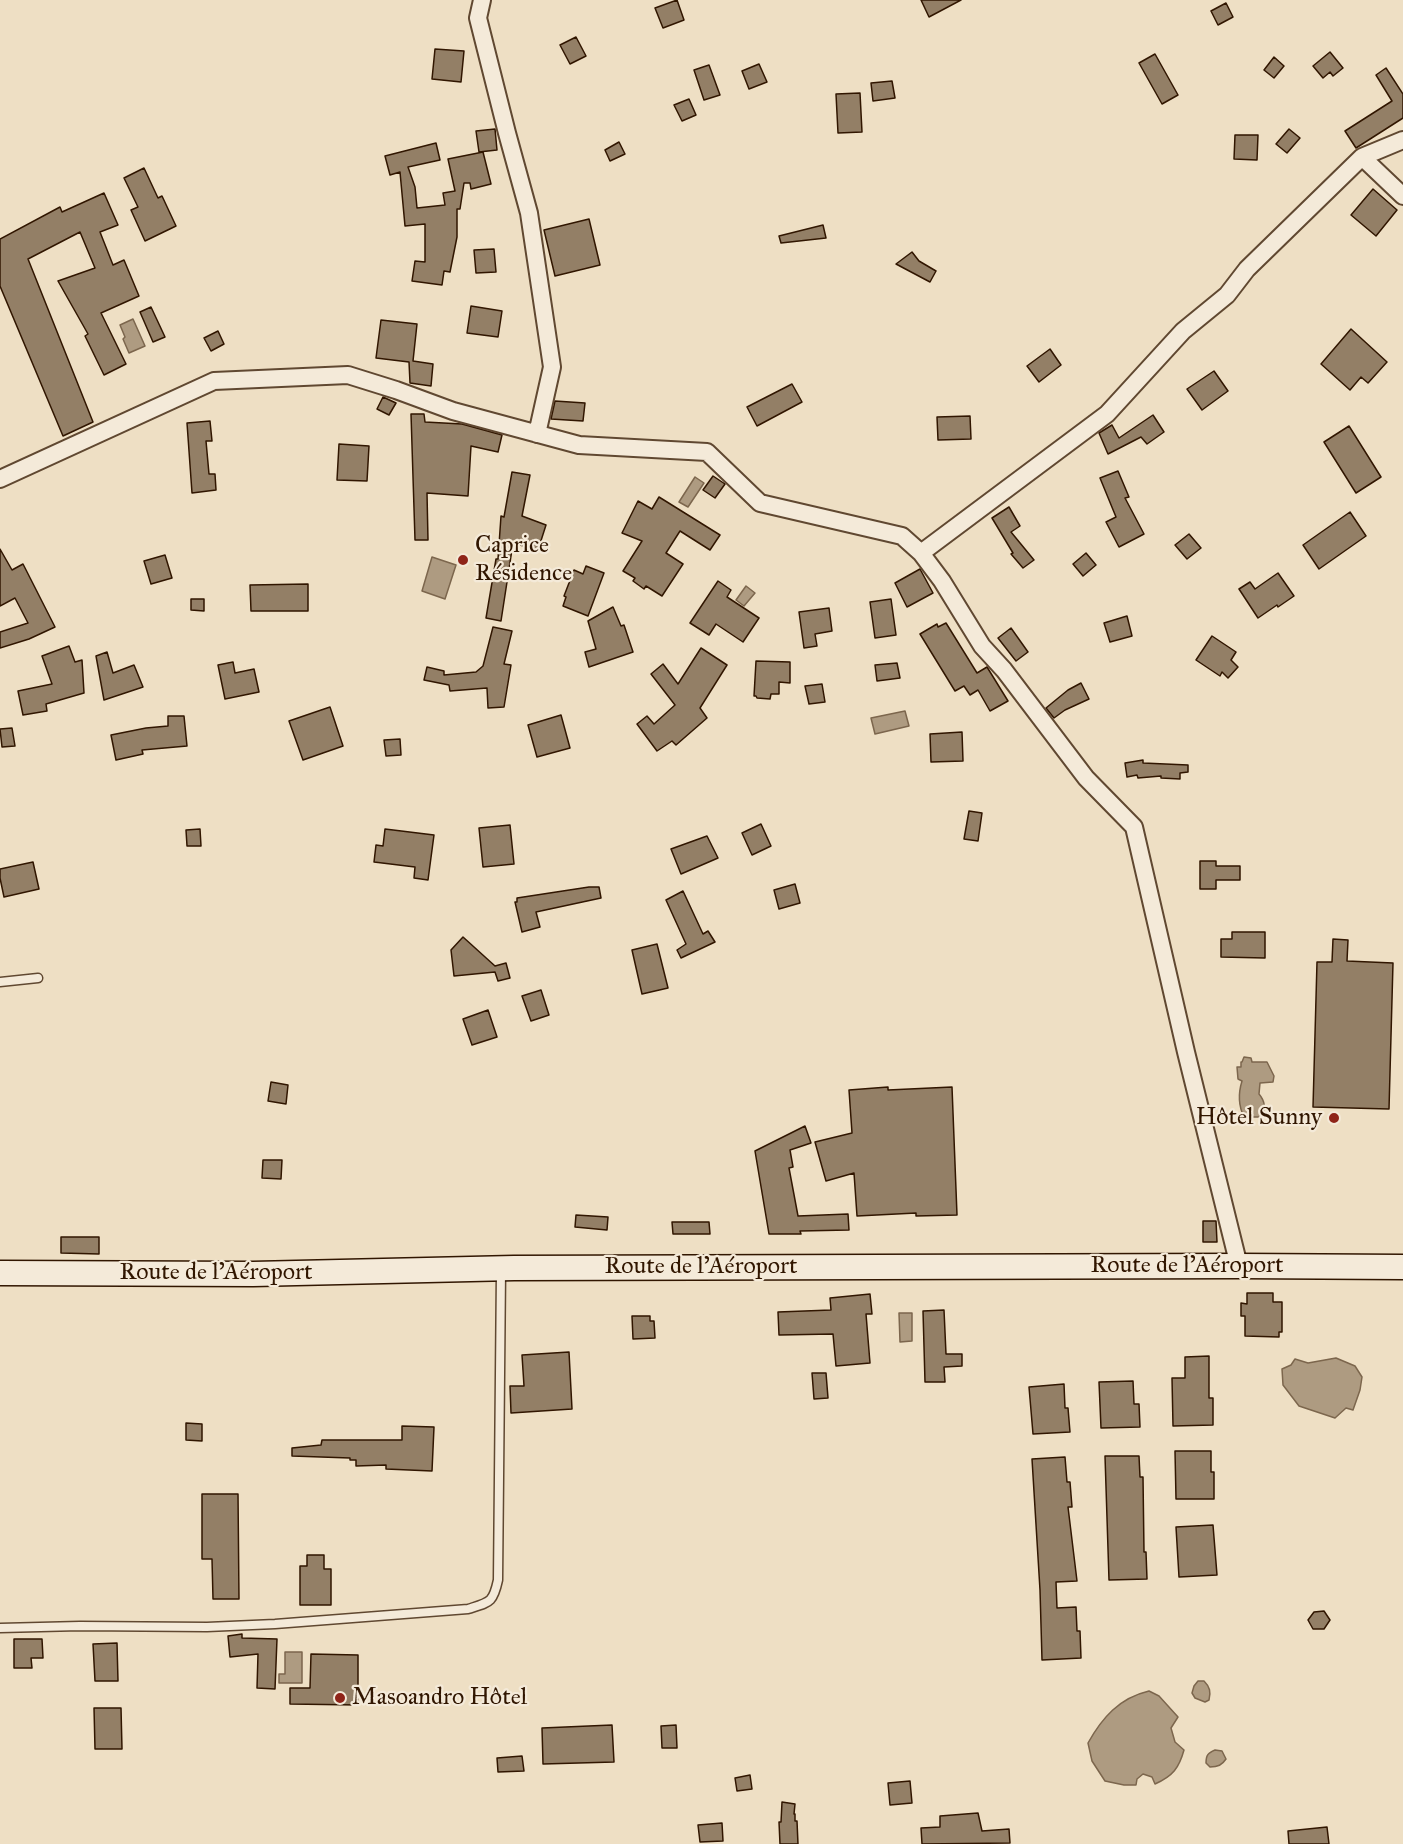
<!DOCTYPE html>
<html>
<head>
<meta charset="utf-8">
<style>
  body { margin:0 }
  canvas { display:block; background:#eedfc4 }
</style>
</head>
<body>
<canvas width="1403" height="1844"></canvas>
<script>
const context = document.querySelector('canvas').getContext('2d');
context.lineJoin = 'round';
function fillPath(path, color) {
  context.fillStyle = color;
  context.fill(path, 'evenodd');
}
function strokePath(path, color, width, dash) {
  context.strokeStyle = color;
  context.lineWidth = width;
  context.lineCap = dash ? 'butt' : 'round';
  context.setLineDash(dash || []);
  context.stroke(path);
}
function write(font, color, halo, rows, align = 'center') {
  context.font = font + ' "IM FELL Great Primer",serif';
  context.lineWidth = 4.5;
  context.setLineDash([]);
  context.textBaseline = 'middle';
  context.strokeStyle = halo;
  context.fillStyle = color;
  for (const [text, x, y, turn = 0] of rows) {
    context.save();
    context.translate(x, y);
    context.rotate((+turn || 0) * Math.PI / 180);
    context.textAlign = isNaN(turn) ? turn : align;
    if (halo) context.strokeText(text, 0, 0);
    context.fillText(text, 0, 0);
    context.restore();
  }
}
const water = new Path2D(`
  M133,319L145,346L129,353L123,339L125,337L120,325Z
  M695,477L704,483L688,507L679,502Z
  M432,557L456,565L445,599L422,591Z
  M746,586L755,593L744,606L736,600Z
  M905,711L909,726L875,734L871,718Z
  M1244,1057L1251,1058L1252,1062H1267L1274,1076L1273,1082L1260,1083L1259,1094C1265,1101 1266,1109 1261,1117H1244C1238,1105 1238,1094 1242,1081L1238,1079L1237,1067H1241V1062H1242Z
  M899,1313H912V1341L900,1342Z
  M1336,1358L1355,1366L1362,1377L1360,1390L1353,1410L1346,1408L1335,1418L1299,1406L1283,1385L1282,1369L1291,1365L1295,1359L1308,1363Z
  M285,1652H302V1683H279V1674H285Z
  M1198,1681H1204C1210,1687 1211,1692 1209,1700L1205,1702L1195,1698L1192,1693L1194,1686Z
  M1149,1691L1159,1696L1178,1717L1171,1728L1175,1742L1184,1750C1179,1768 1173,1776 1155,1784L1152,1777L1143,1774L1137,1779L1136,1785H1124L1105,1781L1092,1761L1088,1743C1102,1718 1119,1698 1149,1691Z
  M1215,1750L1222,1751L1226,1759C1222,1765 1218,1767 1210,1767L1206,1763C1206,1755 1208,1753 1215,1750Z`);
fillPath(water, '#ae9b81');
strokePath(water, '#7c664d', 1.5);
const building = new Path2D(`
  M677,0L684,20L663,28L655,8Z
  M921,0H961L929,17Z
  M1226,3L1233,17L1218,25L1211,11Z
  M576,37L586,56L570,64L560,45Z
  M435,49L464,51L461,82L432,79Z
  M1330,52L1343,68L1333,76L1330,72L1323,78L1313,66Z
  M1155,54L1178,95L1162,104L1139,63Z
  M1274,57L1284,66L1274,78L1264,70Z
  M759,64L767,82L749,89L742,71Z
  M709,65L720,95L704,100L694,70Z
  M1386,68L1403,94V118L1356,148L1345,131L1392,101L1376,75Z
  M892,81L895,98L873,101L871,83Z
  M860,93L862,132L838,133L836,94Z
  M689,99L696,115L682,121L674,105Z
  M495,129L497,150L479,152L476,131Z
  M1289,129L1300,138L1287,153L1276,144Z
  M1235,135H1258L1257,160L1234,159Z
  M619,142L625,154L610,161L605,150Z
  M436,143L440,160L408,167L415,187L417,208L445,205L443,193L455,191L448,159L483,152L491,184L471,189L470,183H464L460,209H457V237L450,272L444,271L442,285L412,281L415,261L425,262V224L405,226L400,172L390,175L385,156Z
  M144,168L158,198L162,196L176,226L145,241L131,210L138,207L124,178Z
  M1373,189L1397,210L1376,236L1351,215Z
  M104,193L118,225L100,232L113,265L124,260L139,296L101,313L126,364L104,375L85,336L88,334L58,281L95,268L80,232L28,259L93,422L63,436L0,286V239L60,207L62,212Z
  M589,219L600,265L555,276L544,230Z
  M823,225L826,238L781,243L779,236Z
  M494,249L496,272L476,273L474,250Z
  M912,252L919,261L936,271L930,282L896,264Z
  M471,306L502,311L498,337L467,333Z
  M151,307L165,337L153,342L140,312Z
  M381,320L417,324L413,361L433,364L431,386L410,383L409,362L376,358Z
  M1351,329L1387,362L1368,383L1361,377L1350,390L1321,364Z
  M218,331L224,344L211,351L204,338Z
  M1050,349L1061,365L1039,382L1027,366Z
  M1214,371L1228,391L1202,410L1187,389Z
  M792,384L802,402L757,426L747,407Z
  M383,397L396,403L389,415L377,409Z
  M555,401L585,403L583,421L551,419Z
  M411,414H424L425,422L462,424L502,435L498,452L471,446L468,496L427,493L428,540H415Z
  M1153,415L1164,432L1147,444L1141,437L1108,454L1099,433L1112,425L1119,438Z
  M970,416L971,439L938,440L937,417Z
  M210,421L212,441H206L209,474H215L216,490L192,493L187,423Z
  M1349,426L1381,477L1356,493L1324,442Z
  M339,444L369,446L367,481L337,480Z
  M1118,471L1129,497L1125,498L1144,534L1119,547L1106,522L1116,517L1100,478Z
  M512,472L530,475L522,516L546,525L538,550L513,543L501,621L486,618L496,559H498L501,516L504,517Z
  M713,476L725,484L715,498L703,490Z
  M659,497L720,535L710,550L680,531L666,553L683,564L662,596L646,586L644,589L633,581L635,578L623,571L642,541L622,533L638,501L652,509Z
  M1009,507L1020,526L1011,532L1034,560L1023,568L1011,554L1013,553L992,518Z
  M1350,512L1366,536L1319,569L1303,545Z
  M1189,534L1201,548L1187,559L1175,545Z
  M0,549L12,570L23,564L55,627L29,639L0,648V632L28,623L15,598L0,606Z
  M1086,553L1096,565L1083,576L1073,564Z
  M165,555L172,578L151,584L144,561Z
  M586,566L604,573L588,616L563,606L566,597L564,596L574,570L583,574Z
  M920,569L933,593L907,607L895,583Z
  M1278,573L1294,596L1278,607L1277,605L1258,618L1239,589L1250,582L1255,589Z
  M718,581L731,590L727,597L759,618L743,642L716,624L709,635L690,623Z
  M308,584V611H251L250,585Z
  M191,599H204V611L191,610Z
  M891,599L896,635L875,638L870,602Z
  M613,607L621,626L624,625L633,652L589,667L585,652L596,649L588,621Z
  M829,608L832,631L815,634L817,646L804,648L799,612Z
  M1127,616L1132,636L1110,642L1104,623Z
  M946,623L977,673L987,667L1008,701L990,711L978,690L970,695L964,686L955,691L920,634L937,624L938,627Z
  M493,627L512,631L504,664L511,665L504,707L488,708L487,688L450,691L449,685L424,680L427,667L444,671V675L476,672L483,666Z
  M1011,628L1028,652L1016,661L998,638Z
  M1212,636L1236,652L1231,660L1238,667L1228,678L1222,672L1220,676L1196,660Z
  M69,646L75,662L82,660L84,693L46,704L47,711L23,715L18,691L52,684L42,656Z
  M701,648L727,665L700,708L707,718L676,745L672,741L657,751L637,724L647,716L654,724L675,705L651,674L663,664L678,684Z
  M107,652L113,673L134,665L143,687L104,700L96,656Z
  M756,661L790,662V683L779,682V694H771L770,699L757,698L756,696H754Z
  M233,662L235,673L254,669L259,692L225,699L218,665Z
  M897,663L900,678L877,681L875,665Z
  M1081,683L1089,699L1065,710L1054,718L1046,708L1068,690Z
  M822,684L825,702L809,704L805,686Z
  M330,707L343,746L303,760L289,721Z
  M561,715L570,748L537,757L528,725Z
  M168,716H184L187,746L142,750L143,754L116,760L111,735L146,728L168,726Z
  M12,728L15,746L2,747L0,729Z
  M962,732L963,761L931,762L930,734Z
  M400,739L401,755L386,756L384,740Z
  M1143,760V763L1188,765V772L1180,773V779L1161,778V776L1138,778L1137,775L1127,777L1125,763Z
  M969,811L982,813L978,841L964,839Z
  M761,824L771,846L752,855L742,833Z
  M510,825L514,864L483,867L479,828Z
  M200,829L201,846H187L186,830Z
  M385,829L434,835L428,880L414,878L415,867L374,862L376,845L383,846Z
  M707,836L718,858L681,874L671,849Z
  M1200,861H1216V866H1240V880H1216V889H1200Z
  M33,862L39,889L4,897L0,878V869Z
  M795,884L800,903L779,909L774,890Z
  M589,887H599L601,898L536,912L540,927L522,932L515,902H517V898Z
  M683,891L703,934L708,931L715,942L681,958L677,950L686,944L666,900Z
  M1232,932H1265V958L1221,957V939H1232Z
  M463,937L495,966L506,963L510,978L498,981L495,972L454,976L451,950Z
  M1333,939L1348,940L1347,961L1393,963L1389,1109L1313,1107L1317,962H1332Z
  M657,944L668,988L642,994L632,950Z
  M541,990L549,1015L531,1021L522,996Z
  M488,1010L497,1037L472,1045L463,1019Z
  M271,1082L288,1085L286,1104L268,1101Z
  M888,1087V1090L952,1087L957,1215L916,1216V1213L857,1216L854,1173L826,1181L815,1142L852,1133L849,1090Z
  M805,1126L811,1143L790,1150L793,1167L789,1168L798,1216L848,1214L849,1230L800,1231L801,1234H769L755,1151Z
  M263,1160H282L281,1179L262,1178Z
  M576,1215L608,1217L607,1230L575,1227Z
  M1203,1221H1216L1217,1242H1203Z
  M672,1222H709L710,1234H673Z
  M61,1237H99V1254L61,1253Z
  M1247,1293H1273V1302H1282V1332H1279V1337L1245,1336V1316H1241V1303L1247,1304Z
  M870,1294L872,1314H866L870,1363L836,1366L833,1334L779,1335L778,1312L831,1310L830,1298Z
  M944,1310L946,1354H962V1366L944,1367L945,1382H925L923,1311Z
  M632,1316H650V1321H654L655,1338L633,1339Z
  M569,1352L572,1409L511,1413L510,1386H524L522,1355Z
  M1209,1356V1398H1213V1425L1173,1426L1172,1378H1185V1357Z
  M812,1373H826L828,1398L814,1399Z
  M1133,1381L1134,1404H1139L1140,1427L1101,1428L1099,1382Z
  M1064,1384L1065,1408H1068L1070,1432L1033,1434L1029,1387Z
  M186,1423L202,1424V1441L186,1440Z
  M402,1426L434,1427L432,1471L386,1469V1465L356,1466V1460H350V1458L292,1456V1448L321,1445L322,1440H402Z
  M1175,1451H1211V1472H1214V1499H1176Z
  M1105,1456H1139L1140,1477H1143L1144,1552H1146L1147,1579L1109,1580Z
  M1065,1457L1067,1482H1070L1072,1507H1068L1077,1581L1056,1582L1057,1608L1076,1607L1077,1631H1080L1081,1658L1042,1660L1040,1590L1032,1459Z
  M202,1494H238L239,1599H213L212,1559H202Z
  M1213,1525L1217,1575L1179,1577L1176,1527Z
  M307,1555H324V1569H331V1605H300V1566H307Z
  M1324,1611L1330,1620L1324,1629H1313L1308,1620L1314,1612Z
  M242,1634V1638L277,1639L275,1689L257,1688L258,1654L230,1657L228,1636Z
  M14,1639H42L43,1658H31L32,1668H14Z
  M117,1643L118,1681H95L93,1644Z
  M311,1654L358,1655V1705L290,1704V1688H310Z
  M94,1708H121L122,1749H95Z
  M612,1725L614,1762L543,1764L542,1728Z
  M676,1725L677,1748H662L661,1726Z
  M522,1756L524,1771L498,1772L497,1758Z
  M750,1775L752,1789L737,1791L735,1778Z
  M910,1781L912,1803L890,1805L888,1783Z
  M782,1802L795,1804L794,1814H795V1821H797L798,1844H780L779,1822H781Z
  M978,1813L982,1831L1009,1829L1010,1843L922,1844L921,1828L940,1827V1816Z
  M722,1823L723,1841L700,1842L698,1825Z
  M1327,1827L1329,1844H1289L1288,1831Z`);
fillPath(building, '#937f66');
strokePath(building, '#311600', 1.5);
const service = new Path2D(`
  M0,982L38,978
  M0,1628L80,1626L207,1627L275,1624L468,1609C490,1602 493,1603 498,1580L501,1271`);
const minor = new Path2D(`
  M482,0L478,18L507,133L529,213L552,367L537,434
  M1403,140L1362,157L1403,196
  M0,479L214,381L348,375L396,390L453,411L579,445L707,452L760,503L902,536L921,553L942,581L982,646L1004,670L1086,778L1134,827L1186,1052L1239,1266
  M921,553L1107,414L1183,331L1227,295L1247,269L1362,157`);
const secondary = new Path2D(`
  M0,1273L253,1274L514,1268L1239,1266L1403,1267`);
strokePath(service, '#604831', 11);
strokePath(minor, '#604831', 20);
strokePath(secondary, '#311600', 27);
strokePath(service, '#f4ead9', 8);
strokePath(minor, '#f4ead9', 16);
strokePath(secondary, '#f4ead9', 24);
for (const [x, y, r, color] of [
  [463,560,6,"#8f2418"],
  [1334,1118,6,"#8f2418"],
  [340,1698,6,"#8f2418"]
]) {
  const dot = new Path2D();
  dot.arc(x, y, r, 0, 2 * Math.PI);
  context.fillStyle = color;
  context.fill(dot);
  strokePath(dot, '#f4ead9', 2);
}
write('24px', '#311600', '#f4ead9', [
  ["Caprice",475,546],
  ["Résidence",475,574],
  ["Hôtel Sunny",1322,1118,"right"],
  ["Masoandro Hôtel",352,1698]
], 'left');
write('24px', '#311600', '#f4ead9', [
  ["Route de l'Aéroport",1187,1266],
  ["Route de l'Aéroport",701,1267],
  ["Route de l'Aéroport",216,1273]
]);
</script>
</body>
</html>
